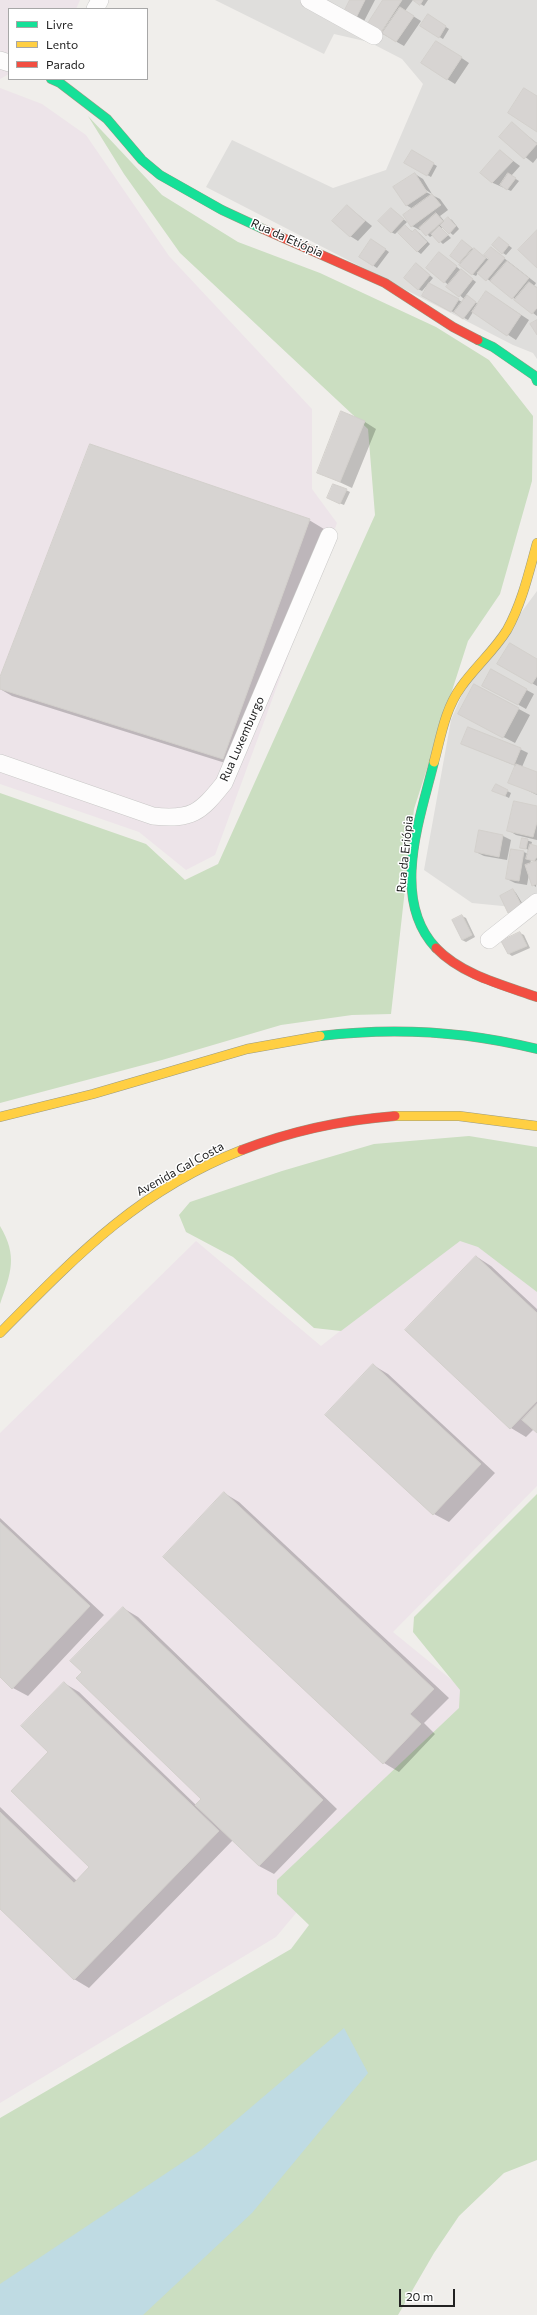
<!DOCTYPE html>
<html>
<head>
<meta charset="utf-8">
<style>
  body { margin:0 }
  #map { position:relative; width:537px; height:2315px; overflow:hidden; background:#f0eeeb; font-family:Commissioner,sans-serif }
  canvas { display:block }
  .legend { position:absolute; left:8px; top:8px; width:140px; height:72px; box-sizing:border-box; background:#fff; border:1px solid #a7a7a7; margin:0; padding:5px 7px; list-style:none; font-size:12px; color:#222 }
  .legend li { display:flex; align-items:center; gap:8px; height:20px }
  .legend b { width:20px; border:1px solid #a7a7a7 }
  .scale { position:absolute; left:399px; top:2289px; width:56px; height:18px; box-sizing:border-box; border:2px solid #222; border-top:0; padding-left:5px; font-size:12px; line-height:14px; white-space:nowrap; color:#222; -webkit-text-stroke:3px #fff; paint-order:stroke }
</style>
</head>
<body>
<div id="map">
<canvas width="537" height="2315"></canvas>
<ul class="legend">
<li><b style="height:5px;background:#16e098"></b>Livre</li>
<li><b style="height:5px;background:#ffcf43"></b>Lento</li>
<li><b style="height:5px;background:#f24e42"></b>Parado</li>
</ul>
<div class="scale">20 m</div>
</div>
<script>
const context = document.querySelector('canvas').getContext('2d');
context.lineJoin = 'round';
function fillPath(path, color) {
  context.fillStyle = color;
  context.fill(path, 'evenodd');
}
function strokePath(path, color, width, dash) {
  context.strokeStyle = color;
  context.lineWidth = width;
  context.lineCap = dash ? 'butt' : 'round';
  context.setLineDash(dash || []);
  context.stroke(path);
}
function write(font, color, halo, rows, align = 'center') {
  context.font = font + ' Commissioner,sans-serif';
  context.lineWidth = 3;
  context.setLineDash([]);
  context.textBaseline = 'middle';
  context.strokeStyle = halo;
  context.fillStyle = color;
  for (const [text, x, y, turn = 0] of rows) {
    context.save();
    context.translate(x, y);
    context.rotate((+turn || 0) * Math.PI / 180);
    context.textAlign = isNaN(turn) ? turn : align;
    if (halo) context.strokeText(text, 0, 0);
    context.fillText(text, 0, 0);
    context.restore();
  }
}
fillPath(new Path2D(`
  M215,0H537V359L533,353L513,345L206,187L232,140L333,188L386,170L423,84L402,59L369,42L334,34L324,54Z
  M537,591V898L523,908L472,903L424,870L451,720L464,690Z`), '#dfdedc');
fillPath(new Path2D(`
  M0,0H80L76,9H9V74L0,79Z
  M0,88L42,104L86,135L169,256L312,409V489L337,523L215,855L186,870L139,832L0,784Z
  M463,1234L537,1285V1486L393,1632L475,1699L276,1937L0,2103V1433L196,1241L321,1346Z`), '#ede4e9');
fillPath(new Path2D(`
  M88,116L162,195L238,242L320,273L436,327L489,360L533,416L532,481L500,594L468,641L414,809L391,1014L352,1015L281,1025L162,1060L0,1103V793L146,844L185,880L218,864L375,515L368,429L180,253L124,174Z
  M469,1136L537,1147V1292L478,1247L460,1241L341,1331L314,1328L233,1257L186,1232L179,1215L190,1202L282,1171L374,1144Z
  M0,1226C18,1256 11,1273 0,1304Z
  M537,1494V2160L504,2173L459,2216L434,2253L398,2315H0V2118L291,1949L309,1925L277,1894V1880L459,1708L460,1690L413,1632L414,1617Z`), '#cbdec1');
fillPath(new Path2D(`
  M344,2028L368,2073L252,2213L143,2315H0V2284L201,2150Z`), '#bfdbe3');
fillPath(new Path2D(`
  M351,0H375L362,25L351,20Z
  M384,0H413L405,11L421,21L404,46L381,33Z
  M414,0H428L424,6Z
  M428,16L449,29L443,39L421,26Z
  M444,46L469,63L455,84L447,79Z
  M512,124L537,143V158L533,163L500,137Z
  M500,151L520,166L511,176L519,181L511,191L493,183L482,173Z
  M412,152L437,166L431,177L406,163Z
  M415,174L423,179L432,194L423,188L422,190L440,199L448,210L440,216L445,222L448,218L452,220L459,229L453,235L443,227L441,228L451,238L443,244L433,235L430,237L422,229L420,230L412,226L413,209L406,205Z
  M347,206L372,226L358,241L350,236Z
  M391,209L407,222L395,234L391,232Z
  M405,226L413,232L415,231L419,233L430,244L421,254L417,251Z
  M503,241L512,248L506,255L503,253Z
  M375,242L389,252L377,268L360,257Z
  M466,244L489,260L491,248L536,283L534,286L537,287V316L495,284L478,273L476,276L472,274L451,256Z
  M439,253L476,282L466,295L478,304L494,297L529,320L516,340L473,312L468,320L423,296L430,284L462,302L464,299L445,282Z
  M417,264L433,278L422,291L418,289Z
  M365,422L376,429L352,488L318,472Z
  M346,490L350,492L344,505L332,500Z
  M309,520L324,529L238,767L12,696L0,689V679Z
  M537,660V686L498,664Z
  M492,671L534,694L526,709L483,685Z
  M474,685L530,715L515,743L471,720Z
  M462,744L520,749L528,753L522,767L537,773V795L510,782L516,766Z
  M496,785L511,793L509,798L497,792Z
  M537,807V840L516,835L508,830Z
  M480,832L503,836L511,840L507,860L484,856L476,852Z
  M523,839L532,842L531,845L537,847V862L531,860L530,865L537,862L536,887L533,885L529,874L527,885L515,883L507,879L524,852L528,854L529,850L521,847Z
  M513,890L516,893L525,908L513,914L509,912Z
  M462,916L466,918L475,937L466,942L462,940Z
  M520,933L524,935L530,948L512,956L509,954Z
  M477,1257L491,1266L537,1309V1432L534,1429L526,1437L511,1428L406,1330Z
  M373,1365L388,1374L495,1473L449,1522L434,1514Z
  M224,1493L239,1502L449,1698L424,1723L435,1734L399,1772L384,1763L164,1557Z
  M0,1518L104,1615L28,1696L13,1688L0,1676Z
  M123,1608L138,1617L337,1809L274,1874L259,1866L233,1840L89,1988L74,1979L0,1908V1807L77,1881L91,1867L49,1752L64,1683L79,1692L196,1805L203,1799L83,1672Z`), '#0003');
const building = new Path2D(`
  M350,0H365L354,22L342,16Z
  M383,0H402L380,34L367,25Z
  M413,0H423L420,5Z
  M400,7L414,16L396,42L382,33Z
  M428,14L446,26L439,38L420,26Z
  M436,41L462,57L447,80L421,63Z
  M524,88L537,96V132L508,113Z
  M512,122L537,144L524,159L499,137Z
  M412,150L434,163L427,176L404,163Z
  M500,150L513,161L492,183L480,173Z
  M415,173L427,192L406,206L393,187Z
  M508,173L516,178L507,190L500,185Z
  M432,194L441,205L411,227L403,215Z
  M347,205L365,221L350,237L332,221Z
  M391,208L404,219L391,233L378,221Z
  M436,213L443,221L426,236L419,228Z
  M448,217L456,226L449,234L440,225Z
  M405,225L412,232L415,229L427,242L417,252L398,233Z
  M439,226L448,235L439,243L431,234Z
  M537,230V268L518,250Z
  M499,237L509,245L502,254L492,245Z
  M371,239L386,249L373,266L359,257Z
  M462,240L472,248L459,263L450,256Z
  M491,247L505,258L486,281L477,273L489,259L484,255Z
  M474,248L486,258L472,275L459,265Z
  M439,252L457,266L444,283L426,268Z
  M507,261L529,278L512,299L490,281Z
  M416,263L430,275L418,290L404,278Z
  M461,269L473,279L459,297L446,287Z
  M529,282L537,288V308L532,314L514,300Z
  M429,283L459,299L451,312L422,296Z
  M486,291L521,315L507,336L472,312Z
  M467,295L476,302L463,319L454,312Z
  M537,320V335L530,324Z
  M341,411L365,421L340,482L317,473Z
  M90,444L310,519L223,759L0,689V677Z
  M333,484L347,489L340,504L327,498Z
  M510,643L537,659V676L532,684L497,664Z
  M491,669L527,689L518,705L482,686Z
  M474,684L519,708L503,738L458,714Z
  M468,727L521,748L514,765L461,744Z
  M516,764L537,772V794L508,783Z
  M496,784L508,790L505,796L492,791Z
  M514,801L537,806V822L533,837L507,831Z
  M479,830L503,835L499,857L475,852Z
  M522,838L528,839L526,849L520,848Z
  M530,844L537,846V857L534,861L526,859Z
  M511,849L524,851L519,881L506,879Z
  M537,861V884L532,886L525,865Z
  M513,889L522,906L508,913L500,896Z
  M462,915L472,935L462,940L452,920Z
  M520,932L527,946L508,954L501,941Z
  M476,1256L537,1313V1401L510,1429L405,1330Z
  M373,1364L481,1464L433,1515L325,1415Z
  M537,1404V1433L522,1420Z
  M224,1492L434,1689L410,1714L421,1724L383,1764L163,1557Z
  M0,1522L90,1606L12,1689L0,1677Z
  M123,1607L323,1800L259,1866L195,1805L201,1799L76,1678L82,1672L70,1661Z
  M64,1682L219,1831L74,1980L0,1909V1812L74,1883L89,1867L11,1791L48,1752L21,1726Z`);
fillPath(building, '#d7d4d2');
strokePath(building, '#d3d0cc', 1);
const street = new Path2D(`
  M309,0L374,36
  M95,9L100,0
  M0,60L9,63
  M0,763L153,816C192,820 200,813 224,783L329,536
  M489,940L537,902`);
const fast = new Path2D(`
  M51,79L60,83L107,119L142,160L160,175L222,210L263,229
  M478,340L493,347L535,376L537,381
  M434,762C420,819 390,899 436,948
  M320,1036C394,1027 465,1031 537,1049`);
const slow = new Path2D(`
  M434,762C441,736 445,709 461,687C475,667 494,651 507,630C522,603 529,572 537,543
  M395,1116H459L537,1126
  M0,1117L93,1094L247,1049L320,1036
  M0,1333C76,1256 139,1190 242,1150`);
const jam = new Path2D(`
  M263,229L385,283L453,327L478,340
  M436,948C462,975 503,985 537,997
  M242,1150C291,1131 343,1120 395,1116`);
strokePath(street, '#c9c8c7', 18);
strokePath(fast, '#999a82', 10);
strokePath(slow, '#999a82', 10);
strokePath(jam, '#999a82', 10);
strokePath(street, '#fdfcfc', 17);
strokePath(fast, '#16e098', 9);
strokePath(slow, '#ffcf43', 9);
strokePath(jam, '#f24e42', 9);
write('12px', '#222', '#fff', [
  ["Rua da Etiópia",287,238,24],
  ["Rua Luxemburgo",242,739,-66],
  ["Rua da Eriópia",405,854,-84],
  ["Avenida Gal Costa",180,1169,-29]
]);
</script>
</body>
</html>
